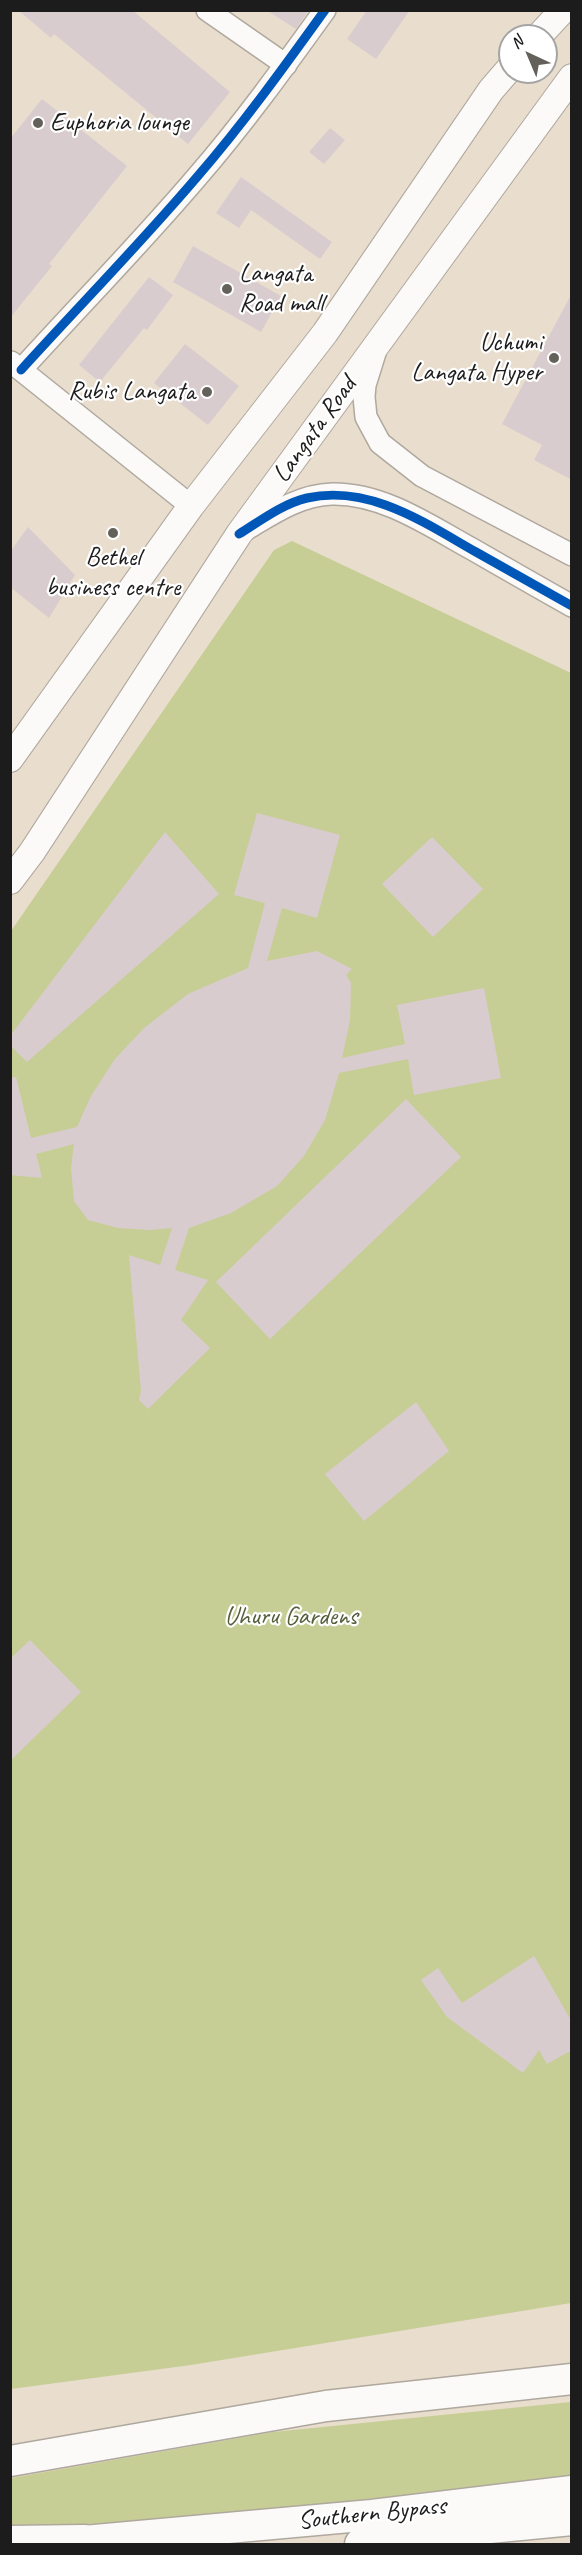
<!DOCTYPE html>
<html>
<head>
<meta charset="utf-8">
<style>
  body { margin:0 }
  #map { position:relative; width:582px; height:2555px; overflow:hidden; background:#e9ddcd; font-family:Caveat,sans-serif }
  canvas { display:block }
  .frame { position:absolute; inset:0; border:12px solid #1c1c1c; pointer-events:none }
  .north { position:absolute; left:498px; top:24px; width:60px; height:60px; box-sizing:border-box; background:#fff; border:2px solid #a4a4a4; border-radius:50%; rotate:316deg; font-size:16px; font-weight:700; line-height:24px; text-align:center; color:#1c1c1c }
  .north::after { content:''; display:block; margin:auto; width:21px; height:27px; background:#64605a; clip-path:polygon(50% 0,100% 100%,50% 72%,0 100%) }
</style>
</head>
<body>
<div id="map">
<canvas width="582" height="2555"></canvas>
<div class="frame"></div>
<div class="north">N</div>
</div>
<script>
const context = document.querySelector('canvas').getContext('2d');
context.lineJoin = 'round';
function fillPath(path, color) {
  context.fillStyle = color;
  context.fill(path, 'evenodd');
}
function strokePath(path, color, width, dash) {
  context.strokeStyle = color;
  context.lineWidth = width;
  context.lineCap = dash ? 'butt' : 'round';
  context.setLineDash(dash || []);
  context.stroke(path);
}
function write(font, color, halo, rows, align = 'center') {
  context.font = font + ' Caveat,sans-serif';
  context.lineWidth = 4.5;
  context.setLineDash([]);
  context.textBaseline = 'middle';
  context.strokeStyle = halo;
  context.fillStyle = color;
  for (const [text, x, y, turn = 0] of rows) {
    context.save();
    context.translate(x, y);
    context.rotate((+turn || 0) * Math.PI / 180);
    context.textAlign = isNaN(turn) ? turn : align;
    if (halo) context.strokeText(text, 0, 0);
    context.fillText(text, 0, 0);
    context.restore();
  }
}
fillPath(new Path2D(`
  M292,541L571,673V2303L191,2365L11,2389V931L274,550Z
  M571,2402V2483L94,2530L20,2525L11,2527V2478L273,2432Z`), '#c6ce95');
fillPath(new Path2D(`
  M18,10H132L230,92L188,144L54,34L51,38Z
  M266,10H309L296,29Z
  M367,10H410L376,59L347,39Z
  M42,99L127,166L49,264L52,266L10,318V139Z
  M330,128L345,140L324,164L309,152Z
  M241,177L332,242L320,259L251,210L239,228L216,213Z
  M193,246L281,296L261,332L173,282Z
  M149,277L173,295L147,330L144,328L100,382L79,365Z
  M572,293V480L534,460L542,445L502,424Z
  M185,344L239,386L208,425L154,383Z
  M28,527L75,575L49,618L10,587V552Z
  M257,813L340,835L317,918L282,908L267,961L317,951L352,969L346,975L351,983L350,1020L342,1058L405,1044L397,1005L484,988L501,1078L414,1095L408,1059L339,1073L325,1120L304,1156L277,1186L231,1213L189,1228L175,1270L208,1280L181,1320L210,1348L148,1409L139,1400L141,1391L129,1255L160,1265L172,1228L150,1230L118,1228L88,1220L74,1201L71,1168L74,1144L36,1154L42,1178L10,1175V1078L16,1077L31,1138L77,1127L91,1096L115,1059L144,1028L188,994L248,968L265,903L234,895Z
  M165,832L219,894L27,1062L10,1045V1036Z
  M432,837L483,889L433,937L382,884Z
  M406,1099L461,1157L270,1339L216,1282Z
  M416,1402L449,1451L364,1521L325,1474Z
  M30,1640L81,1692L10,1761V1659Z
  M534,1956L572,2022V2050L547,2064L539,2050L523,2073L447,2017L421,1980L438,1968L462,2003Z`), '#d9cccf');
const minor = new Path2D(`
  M207,10L286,65
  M375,353L365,385L364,397L366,417L380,443L422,476L572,555
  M11,362L191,506
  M21,370C79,306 140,244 197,177C243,124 284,67 325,10
  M245,530C272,514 299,495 332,494C383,493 430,526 472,549C505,568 538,587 572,606`);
const major = new Path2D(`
  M539,36L563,10
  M10,759L191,506L325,333L491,90L510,68
  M10,881L32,852L239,534L572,77`);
const highway = new Path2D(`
  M10,2461L326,2406L572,2379
  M10,2541L85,2540
  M64,2544L95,2540L372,2515L572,2491
  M360,2544L438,2533L572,2520`);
strokePath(minor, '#afa89e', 24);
strokePath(major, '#afa89e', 28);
strokePath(highway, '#afa89e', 33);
strokePath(minor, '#fcfaf8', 21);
strokePath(major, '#fcfaf8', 26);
strokePath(highway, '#fcfaf8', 30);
strokePath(new Path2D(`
  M21,370C79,306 140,244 197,177C243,124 284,67 325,10
  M239,534C260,521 282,504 307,498C369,484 425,523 476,552C508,570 540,588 572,606`), '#0057b8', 9);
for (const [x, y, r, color] of [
  [38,123,6,"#64605a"],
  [227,289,6,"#64605a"],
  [554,358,6,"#64605a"],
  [207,392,6,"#64605a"],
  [113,533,6,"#64605a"]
]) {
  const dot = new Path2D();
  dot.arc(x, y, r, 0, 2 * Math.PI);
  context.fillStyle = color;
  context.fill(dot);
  strokePath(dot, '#fff', 2);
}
write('26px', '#1c1c1c', '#fff', [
  ["Euphoria lounge",50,123],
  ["Langata",239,274],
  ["Road mall",239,304],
  ["Uchumi",542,343,"right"],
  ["Langata Hyper",542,373,"right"],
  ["Rubis Langata",195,392,"right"],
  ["Bethel",113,558,"center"],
  ["business centre",113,588,"center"]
], 'left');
write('26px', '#1c1c1c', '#fff', [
  ["Langata Road",315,430,-54],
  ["Southern Bypass",372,2514,-6]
]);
write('26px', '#545e3a', '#fff', [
  ["Uhuru Gardens",291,1617]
]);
</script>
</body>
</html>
